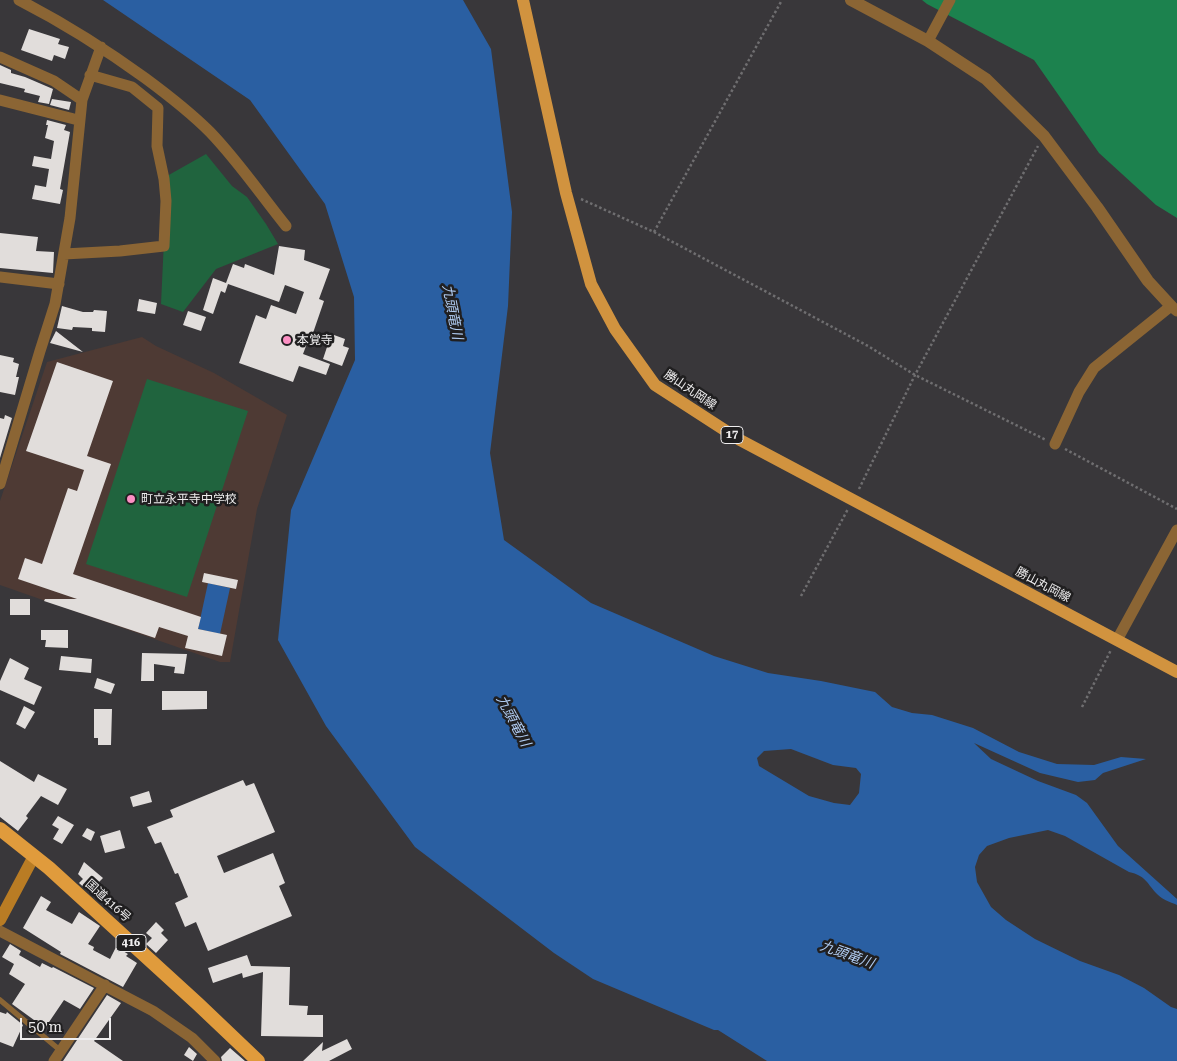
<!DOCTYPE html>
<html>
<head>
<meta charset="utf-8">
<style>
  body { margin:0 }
  #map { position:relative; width:1177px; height:1061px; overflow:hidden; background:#39373a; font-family:"Roboto Serif",serif }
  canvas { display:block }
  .scale { position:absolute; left:20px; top:1018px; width:91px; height:22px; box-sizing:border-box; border:2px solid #eeedee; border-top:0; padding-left:6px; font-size:15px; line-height:18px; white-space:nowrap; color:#eeedee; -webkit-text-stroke:4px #201f20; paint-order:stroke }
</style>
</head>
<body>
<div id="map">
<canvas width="1177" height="1061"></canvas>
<div class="scale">50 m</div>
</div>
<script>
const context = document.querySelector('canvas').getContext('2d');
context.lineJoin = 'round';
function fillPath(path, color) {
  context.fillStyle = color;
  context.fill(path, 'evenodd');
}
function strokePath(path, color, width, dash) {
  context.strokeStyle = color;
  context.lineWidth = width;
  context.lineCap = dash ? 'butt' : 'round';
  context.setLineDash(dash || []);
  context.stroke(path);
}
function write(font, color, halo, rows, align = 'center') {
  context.font = font + ' "Roboto Serif","Noto Sans JP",serif';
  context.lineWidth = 5;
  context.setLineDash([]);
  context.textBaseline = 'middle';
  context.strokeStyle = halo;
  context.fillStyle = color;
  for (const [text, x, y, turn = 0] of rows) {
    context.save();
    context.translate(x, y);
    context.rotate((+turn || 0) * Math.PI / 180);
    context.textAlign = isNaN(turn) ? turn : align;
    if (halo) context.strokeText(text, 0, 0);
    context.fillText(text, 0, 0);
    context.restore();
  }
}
fillPath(new Path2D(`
  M142,337L156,346L214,373L287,415L257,509L230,662H220L0,585V501L47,362Z`), '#4e3a34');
fillPath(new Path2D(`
  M206,154L232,186L247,197L266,224L278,244L216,269L183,312L161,304L167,176Z
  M147,379L248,411L187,597L86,564Z`), '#20643e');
fillPath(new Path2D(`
  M922,0H1177V218L1156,205L1099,153L1034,60L927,4Z`), '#1c824e');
fillPath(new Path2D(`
  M103,0H463L491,49L512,212L508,306L490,453L504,540L591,603L714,656L768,673L821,681L875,692L892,707L912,713L932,715L973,728L1019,752L1057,764L1094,765L1121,757L1146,759L1103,773L1095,780L1078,782L1040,773L974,743L991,759L1038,781L1076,795L1087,803L1118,846L1177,899V905C1170,902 1161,899 1156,893C1146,882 1146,876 1129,872L1065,836L1048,830L1009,838L987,846L979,855L975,867L977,882L991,907L1006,920L1035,939L1080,961L1119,975L1144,988L1171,1007L1177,1009V1061H767L718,1030H714L695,1022L593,979L554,953L415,847L326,726L278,640L291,510L355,360L354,297L325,204L250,100ZM791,749L833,765L856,768L861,774L859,793L850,805L834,803L809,796L759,766L757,758L764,751Z
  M208,583L230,588L220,634L198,629Z`), '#2a5fa2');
fillPath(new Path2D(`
  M29,29L60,39L58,44L69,47L65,59L54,55L52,61L21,50Z
  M0,65L11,70V73L25,77L53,89L49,104L38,102L40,96L24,92L25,89L0,83Z
  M52,99L71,102L69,110L50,105Z
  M47,120L66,125L64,130L70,132L60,189L63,190L60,204L32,199L35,185L46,187L49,169L32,166L34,156L51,159L54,141L45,138L48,125H46Z
  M0,233L38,237L36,251L54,252L53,273L0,268Z
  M279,246L305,250L304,260L330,269L319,299L324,301L313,333H311L303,354L330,364L326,375L299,366L293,382L239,363L256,315L266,319L271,305L296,314L304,292L285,285L279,302L228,284L225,293L221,291L213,314L203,310L213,278L226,283L233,264L244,268L245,264L274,275Z
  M139,299L157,303L155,314L137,311Z
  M62,306L83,312H93L94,310L107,311L105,332L92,331V328L73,327L72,330L57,328Z
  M188,311L206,317L201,331L183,325Z
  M56,331L83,352L50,343Z
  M334,335L345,339L343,346L349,348L342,366L323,359L329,341L332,342Z
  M0,355L14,358L13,362L19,364L16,377H19L15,395L0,392Z
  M57,362L113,381L87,456L111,464L73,574L201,617L198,629L227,635L222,656L185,648L188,636L159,627L155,638L44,601L45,599H77L18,579L25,558L42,564L68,488L77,491L84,470L26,451Z
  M5,415L12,418L0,458V418L4,419Z
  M204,573L238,580L236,589L202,582Z
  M10,599H30V615H10Z
  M41,630H68V648L45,647L46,640H41Z
  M142,653L187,654L184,674L174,673L175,667L154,664V681H141Z
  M61,656L92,659L91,673L59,670Z
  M10,658L29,668L24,679L42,687L34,705L0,690V681Z
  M97,678L115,684L111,694L94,688Z
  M162,691H207V709L162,710Z
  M24,706L35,712L25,729L16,724Z
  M94,709H112L111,745H98V738H94Z
  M0,761L34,782L38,774L67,789L58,805L41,796L26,816L28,818L18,831L0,817Z
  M243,780L246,786L254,783L275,832L217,856L224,873L273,853L285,883L279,886L292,916L208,951L196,922L185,927L175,903L188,897L178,873L175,874L161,842L155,844L147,827L173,817L170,810Z
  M149,791L152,802L133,807L130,797Z
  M58,816L74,825L62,844L53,839L59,829L52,825Z
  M87,828L95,832L91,841L82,836Z
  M120,830L125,848L105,853L100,836Z
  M84,862L103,878L89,892L79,883L83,879L78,874Z
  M41,896L51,902L46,910L72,924L79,912L100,926L88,944L94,947L93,950L110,959L116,947L128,954L126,956L137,963L123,987L60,954L61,952L23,928Z
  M156,922L164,930L161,933L168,940L156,953L146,944L152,938L146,933Z
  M10,944L21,951L19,955L40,967L42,963L52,968L53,967L94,988L80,1009L64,1000L45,1028L12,1004L25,984L9,974L14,964L2,957Z
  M247,955L251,966L290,967L289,1005L308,1006L307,1015H323V1037L261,1036L263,972L243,978L242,973L213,983L208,968Z
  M107,995L121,1003L94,1041L123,1061H63Z
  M0,1012L6,1014L7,1012L23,1025L13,1047L0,1042Z
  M347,1039L352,1049L329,1061H303L323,1042L322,1051Z
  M189,1047L197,1054L193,1061L184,1055Z
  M230,1048L245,1061H222L221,1057Z`), '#e1dddb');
strokePath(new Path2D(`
  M581,199L654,232L868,346L915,375L1046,440
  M654,232L782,0
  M1065,449L1177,509
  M859,489L915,375L1038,146
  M801,596L848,509
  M1082,707L1111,650`), '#6f6e70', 2.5, [2.5, 2.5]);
strokePath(new Path2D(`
  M0,1000L61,1051`), '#8b6534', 5.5);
strokePath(new Path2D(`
  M19,0C64,23 105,49 145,78C168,95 190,112 210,132C238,161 261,195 286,226
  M928,41L950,0
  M0,57L54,81L82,100L70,218L55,304L40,351L0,484
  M0,100L78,120
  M82,100L101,47
  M64,254L120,251L164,246L166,201L164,179L157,146L158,108L132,87L90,75
  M0,277L59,284
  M1055,444L1079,392L1094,368L1171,306L1177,311
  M1117,640L1177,530
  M0,931L153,1011L192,1038L215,1061
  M54,1061L105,985`), '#8b6534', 11);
strokePath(new Path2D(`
  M851,0L928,41L986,79L1044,136L1097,207L1148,281L1171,306`), '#8b6534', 12);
strokePath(new Path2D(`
  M0,920L34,856`), '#b97c24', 12);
strokePath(new Path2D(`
  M523,0L566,193L591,284L615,329L655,385L740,440L1177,672`), '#d1933f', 12);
strokePath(new Path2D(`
  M0,829L49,868L198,1004L258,1061`), '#e09b3c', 14);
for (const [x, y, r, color] of [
  [287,340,5,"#fc8fc3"],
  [131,499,5,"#fc8fc3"]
]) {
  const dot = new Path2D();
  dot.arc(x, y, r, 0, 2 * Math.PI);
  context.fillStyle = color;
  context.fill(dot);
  strokePath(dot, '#201f20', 2);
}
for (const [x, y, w] of [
  [732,435,22],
  [131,943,30]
]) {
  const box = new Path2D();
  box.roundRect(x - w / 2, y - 8.5, w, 17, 4);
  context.fillStyle = '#201f20';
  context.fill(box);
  strokePath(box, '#eeedee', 1);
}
write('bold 11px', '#eeedee', null, [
  ["17",732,435],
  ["416",131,943]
]);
write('12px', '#eeedee', '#201f20', [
  ["本覚寺",297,340],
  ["町立永平寺中学校",141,499]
], 'left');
write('12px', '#eeedee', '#201f20', [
  ["勝山丸岡線",690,390,34],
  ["勝山丸岡線",1043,585,28],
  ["国道416号",108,901,42]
]);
write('italic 14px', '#b0ccf2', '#201f20', [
  ["九頭竜川",452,312,79],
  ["九頭竜川",513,721,62],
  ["九頭竜川",847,955,20]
]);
</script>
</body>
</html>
